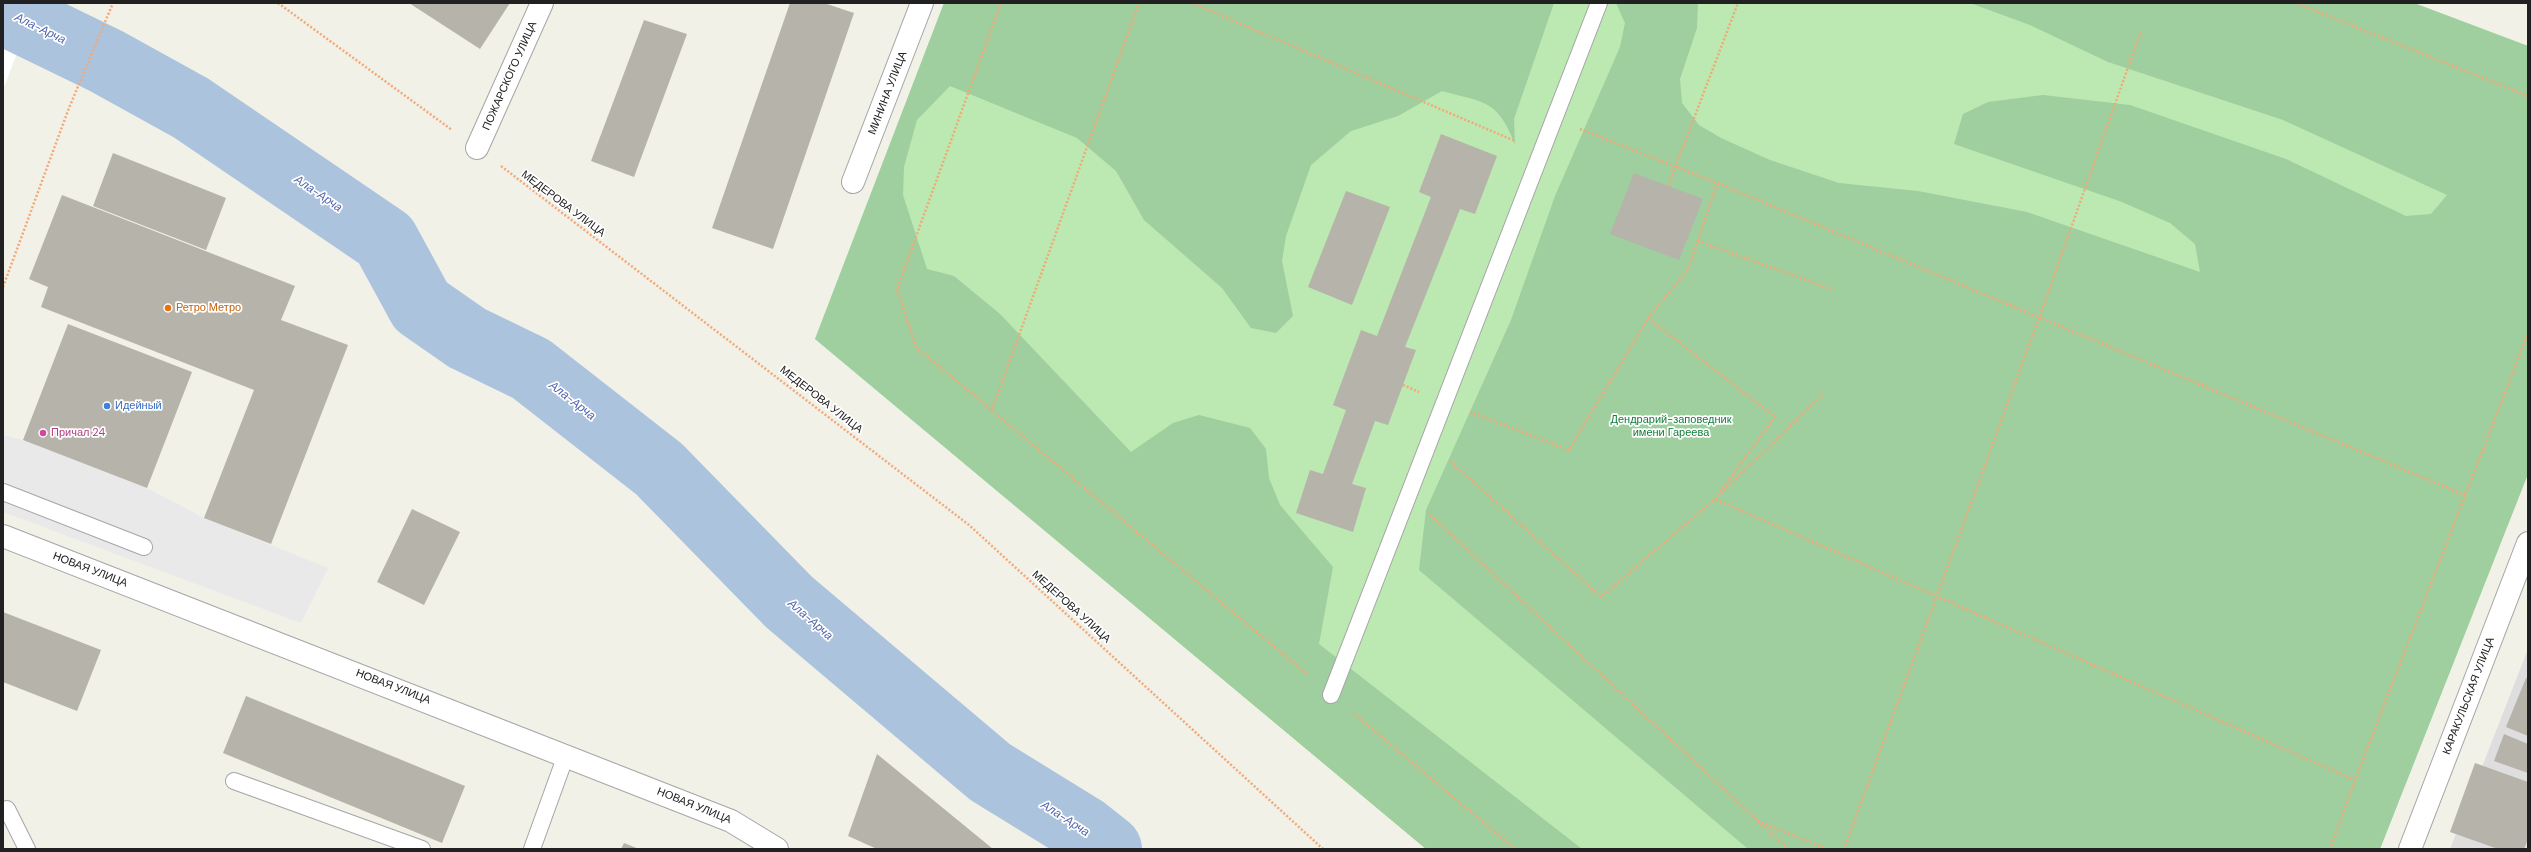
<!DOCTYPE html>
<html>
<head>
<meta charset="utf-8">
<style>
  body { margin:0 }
  #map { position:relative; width:2531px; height:852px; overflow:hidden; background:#f1f1e8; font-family:"DM Sans",sans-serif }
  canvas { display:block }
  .frame { position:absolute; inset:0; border:4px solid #212121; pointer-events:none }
</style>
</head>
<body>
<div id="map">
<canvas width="2531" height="852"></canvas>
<div class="frame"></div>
</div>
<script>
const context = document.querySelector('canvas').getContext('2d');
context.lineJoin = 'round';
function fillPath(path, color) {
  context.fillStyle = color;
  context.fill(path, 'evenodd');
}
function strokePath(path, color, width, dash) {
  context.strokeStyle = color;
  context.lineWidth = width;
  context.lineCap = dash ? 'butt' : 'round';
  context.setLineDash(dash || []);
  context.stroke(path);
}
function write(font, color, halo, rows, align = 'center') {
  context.font = font + ' "DM Sans",sans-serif';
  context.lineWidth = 3.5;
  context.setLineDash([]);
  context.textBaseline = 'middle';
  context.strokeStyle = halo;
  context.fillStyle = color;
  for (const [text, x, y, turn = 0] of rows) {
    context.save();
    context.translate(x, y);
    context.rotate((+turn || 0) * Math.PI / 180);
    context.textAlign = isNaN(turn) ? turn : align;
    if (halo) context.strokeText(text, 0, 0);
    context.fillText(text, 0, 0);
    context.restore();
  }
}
fillPath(new Path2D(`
  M2528,649V849H2450Z`), '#dfdede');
fillPath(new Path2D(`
  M944,3H2414L2528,46V474L2380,849H1426L815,339Z`), '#bce8b1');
fillPath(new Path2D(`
  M944,3H1554L1514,119L1515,144C1497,99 1485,103 1442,91L1398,116L1351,131L1311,165L1286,236L1282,261L1293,316L1276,333L1251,328L1222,288L1144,220L1116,171L1077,138L950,86L917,120L904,167L903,195L927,269L954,276L1000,314L1131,452L1173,423L1199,415L1250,428L1266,449L1269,478L1280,505L1333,567L1319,644L1582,849H1426L815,339Z
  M1616,3H1698L1697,28L1680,79L1682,103L1699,125L1721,138L1770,160L1839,183L1918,191L2027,212L2200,272L2195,244L2170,223L2122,202L1954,144L1963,114L1988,102L2043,95L2130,105L2286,159L2406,216L2431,214L2447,195L2283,120L2108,62L2030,25L1970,3H2414L2528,46V474L2380,849H1748L1419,570L1426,510L1511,320L1555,196L1620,47L1625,23Z`), '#9fce9f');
fillPath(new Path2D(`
  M3,435L23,440L147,488L204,518L328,568L301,623L3,512Z`), '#e9e9e9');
fillPath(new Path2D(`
  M3,3H36L3,90Z`), '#fff');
strokePath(new Path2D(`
  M3,11L106,61L191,108L385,240L421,306L467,338L531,369L659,469L789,602L990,772L1084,830L1108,849`), '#abc3dc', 68);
fillPath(new Path2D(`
  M409,3H510L480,49Z
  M790,3H824L854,13L773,249L712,228Z
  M644,20L687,34L634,177L591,161Z
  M1441,134L1497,156L1475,214L1460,209L1405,347L1416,350L1388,425L1375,421L1352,484L1366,488L1353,532L1296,513L1310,470L1323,474L1346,410L1333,405L1361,330L1377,336L1431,197L1419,192Z
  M113,153L226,198L206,250L93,206Z
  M1634,173L1703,199L1679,260L1610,234Z
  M1346,191L1390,207L1352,305L1308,287Z
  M62,195L295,286L281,320L348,345L271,544L204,518L254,390L41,307L48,287L29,279Z
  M68,324L192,372L147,488L23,440Z
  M412,509L460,532L424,605L377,582Z
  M3,612L101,650L77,711L3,682Z
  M2526,678L2528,679V736L2506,727Z
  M246,696L465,786L442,843L223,753Z
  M2504,734L2528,744V773L2494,761Z
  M877,754L993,849H877L848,836Z
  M2475,763L2528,782V839L2524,849H2498L2450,832Z
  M624,843L639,849H621Z`), '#b6b3ab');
const lane = new Path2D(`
  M3,492L144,547
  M1331,695L1599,3
  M234,781L422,849
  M7,809L27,849
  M532,849L566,755`);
const street = new Path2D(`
  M477,148L542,3
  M853,182L922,3
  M3,536L731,821L777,849
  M2410,849L2528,543`);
strokePath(lane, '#a5a5a5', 18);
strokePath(street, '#a5a5a5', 24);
strokePath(new Path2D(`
  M278,3L452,130
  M1001,3L897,289L916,347L1308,675
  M1192,3L1515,141
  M2296,3L2528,96
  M1580,129L1717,183L2465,495
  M501,166L969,525L1323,849
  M1668,186L1738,3
  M1698,241L1831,289
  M3,287L69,108L113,3
  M1648,318L1775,417L1715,499L2355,780
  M1403,385L1419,392
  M992,410L1139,3
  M1470,412L1569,450L1648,318L1688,270L1717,183
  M1451,462L1601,597L1716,498
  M1721,493L1824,393
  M1430,515L1788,849
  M1353,713L1515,849
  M1758,821L1827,849
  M1844,849L2039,318L2141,31
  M2330,849L2355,780L2528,333`), '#f3a877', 2.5, [2, 2]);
strokePath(lane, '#fff', 16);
strokePath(street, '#fff', 22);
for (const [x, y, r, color] of [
  [168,308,4,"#e8710a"],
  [107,406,4,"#3f7fe0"],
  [43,433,4,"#d1479c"]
]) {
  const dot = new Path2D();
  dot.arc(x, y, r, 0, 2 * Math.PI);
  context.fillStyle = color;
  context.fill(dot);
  strokePath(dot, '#fff', 1.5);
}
write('11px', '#212121', '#fff', [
  ["ПОЖАРСКОГО УЛИЦА",510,76,-66],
  ["МИНИНА УЛИЦА",888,93,-69],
  ["МЕДЕРОВА УЛИЦА",563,204,37],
  ["МЕДЕРОВА УЛИЦА",821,400,38],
  ["НОВАЯ УЛИЦА",90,570,21],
  ["МЕДЕРОВА УЛИЦА",1071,607,42],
  ["НОВАЯ УЛИЦА",393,687,21],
  ["КАРАКУЛЬСКАЯ УЛИЦА",2469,696,-69],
  ["НОВАЯ УЛИЦА",694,806,22]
]);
write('11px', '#c56008', '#fff', [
  ["Ретро Метро",176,308]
], 'left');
write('11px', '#366cbe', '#fff', [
  ["Идейный",115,406]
], 'left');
write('11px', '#117d3a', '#fff', [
  ["Дендрарий-заповедник",1671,420],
  ["имени Гареева",1671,433]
]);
write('11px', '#b23c85', '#fff', [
  ["Причал 24",51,433]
], 'left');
write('italic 12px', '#5164ad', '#fff', [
  ["Ала-Арча",40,29,26],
  ["Ала-Арча",318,194,34],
  ["Ала-Арча",572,401,38],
  ["Ала-Арча",810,620,41],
  ["Ала-Арча",1065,819,33]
]);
</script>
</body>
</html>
